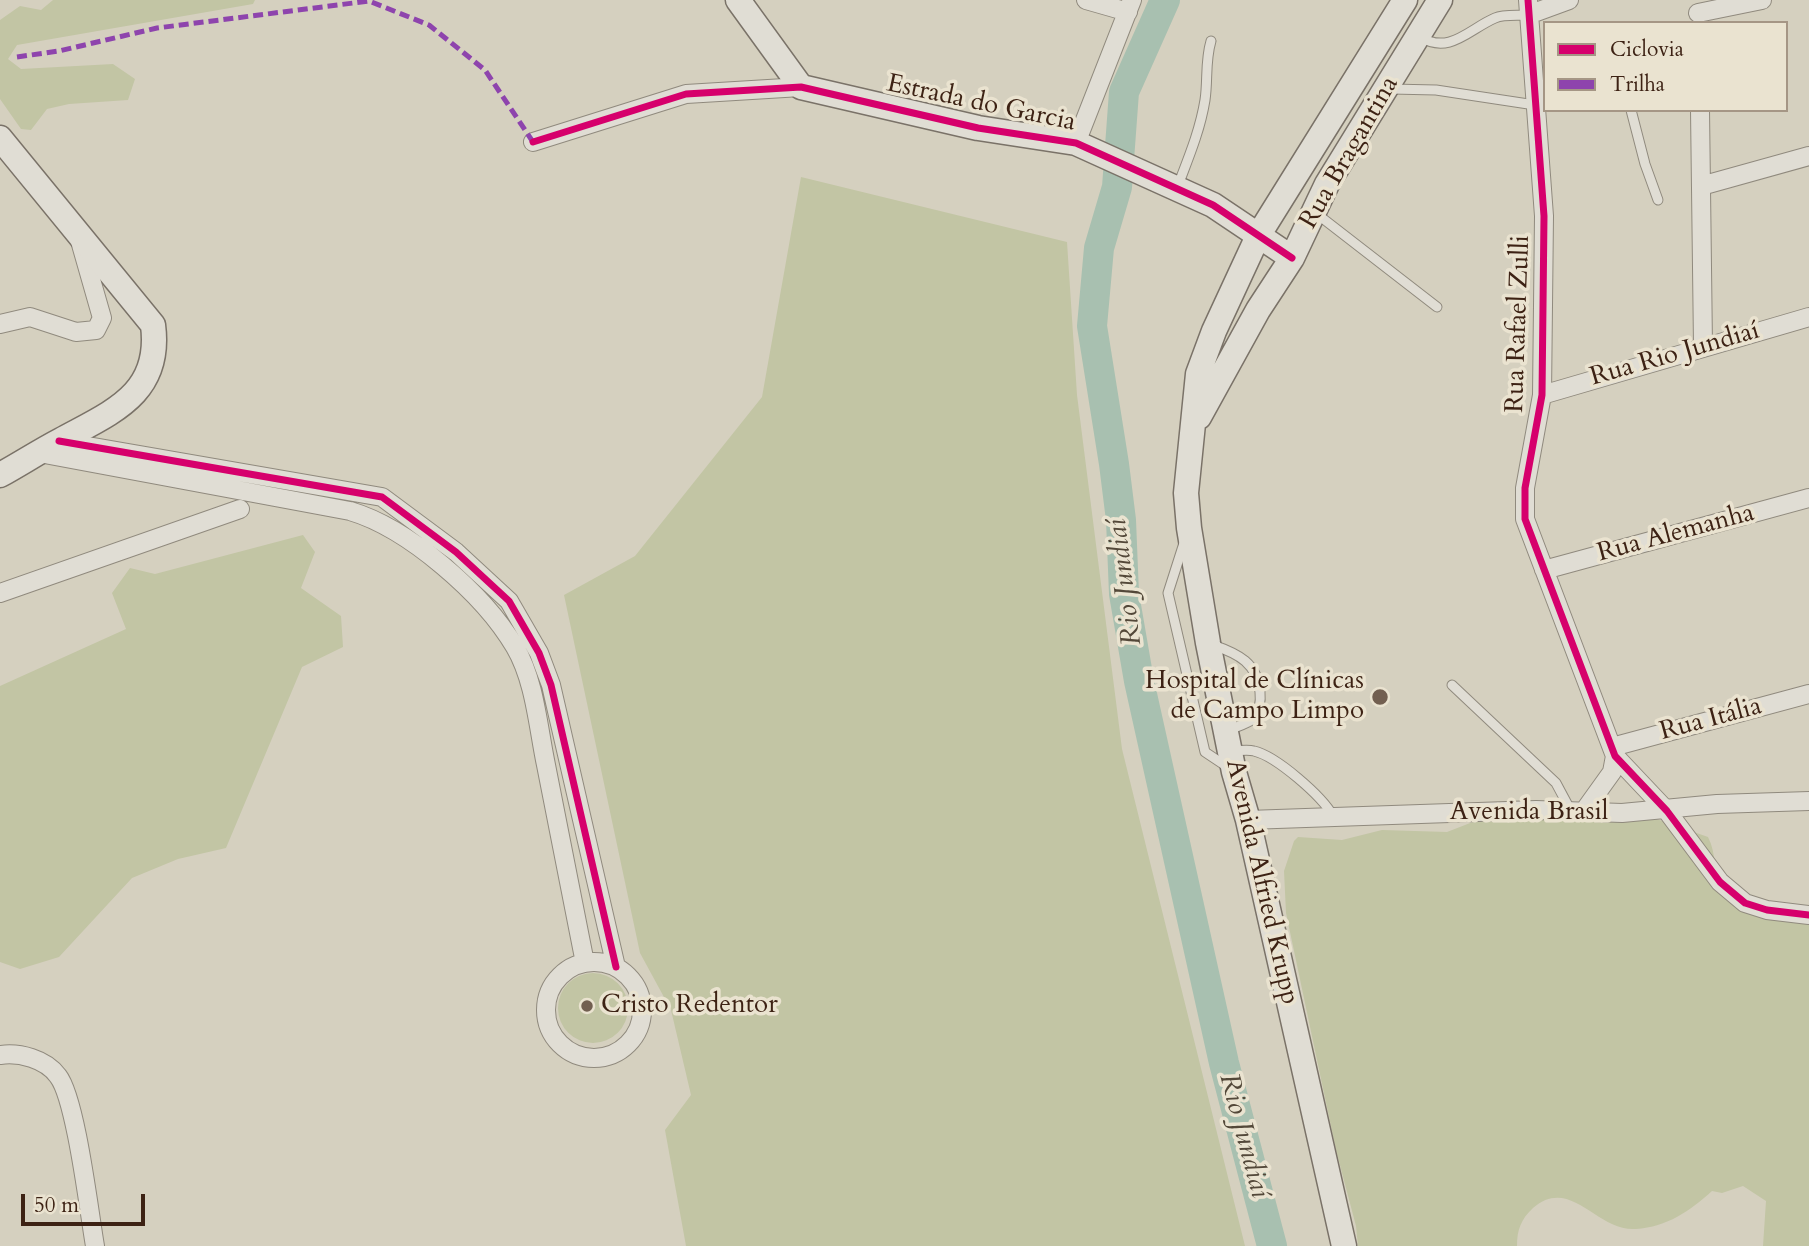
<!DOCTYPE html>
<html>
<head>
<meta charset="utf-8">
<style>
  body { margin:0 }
  #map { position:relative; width:1809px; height:1246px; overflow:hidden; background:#d5d0bf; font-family:Cardo,serif }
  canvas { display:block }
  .legend { position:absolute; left:1543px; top:21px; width:245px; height:91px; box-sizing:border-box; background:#eae3d0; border:2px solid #a59685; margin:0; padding:9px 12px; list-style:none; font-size:21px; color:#3d2214 }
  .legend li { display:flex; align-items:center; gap:14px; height:35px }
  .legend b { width:35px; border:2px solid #a59685 }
  .scale { position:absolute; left:21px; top:1194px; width:124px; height:32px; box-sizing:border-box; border:4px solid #3d2214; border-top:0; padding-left:9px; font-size:21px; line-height:24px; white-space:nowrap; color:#3d2214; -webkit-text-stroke:5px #eae3d0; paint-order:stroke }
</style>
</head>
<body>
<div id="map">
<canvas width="1809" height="1246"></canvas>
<ul class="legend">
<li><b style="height:9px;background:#d6006c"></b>Ciclovia</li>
<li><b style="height:9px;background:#8e44ad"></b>Trilha</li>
</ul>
<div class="scale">50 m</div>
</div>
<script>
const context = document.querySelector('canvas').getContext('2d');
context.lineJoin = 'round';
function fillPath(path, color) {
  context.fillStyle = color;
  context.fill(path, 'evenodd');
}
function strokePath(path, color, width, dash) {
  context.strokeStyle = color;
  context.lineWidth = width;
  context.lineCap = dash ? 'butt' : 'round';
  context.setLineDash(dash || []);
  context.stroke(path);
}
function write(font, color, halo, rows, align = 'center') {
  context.font = font + ' Cardo,serif';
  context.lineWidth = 7;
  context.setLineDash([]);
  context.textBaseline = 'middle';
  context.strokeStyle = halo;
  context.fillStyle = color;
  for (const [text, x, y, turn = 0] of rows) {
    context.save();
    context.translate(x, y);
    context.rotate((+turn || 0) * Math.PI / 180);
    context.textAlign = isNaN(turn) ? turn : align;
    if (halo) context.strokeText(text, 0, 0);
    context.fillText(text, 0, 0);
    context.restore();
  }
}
fillPath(new Path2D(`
  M53,0H255L253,4L17,45L8,59L21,69L113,64L135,79L128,100L69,104L47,109L31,130L21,129L0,99V20L20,6L41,10Z
  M801,177L1067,242L1077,395L1122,749L1245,1246H686L665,1130L691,1095L671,1010L640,953L564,595L635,556L762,397Z
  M303,535L315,552L301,588L341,616L343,647L302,667L226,848L178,859L132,878L59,957L20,969L0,962V686L126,629L112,593L130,568L155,574Z
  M1496,813L1648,816L1708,837C1717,854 1713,873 1721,892L1809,920V1246H1763L1766,1201L1743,1186L1722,1193L1712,1191C1690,1211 1667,1227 1636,1229C1597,1232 1571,1175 1533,1208C1521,1219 1517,1230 1517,1246H1358L1356,1226L1336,1150L1286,913L1284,871L1294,841L1298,837L1342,840L1382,830L1447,832Z
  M558 1008a35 35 0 1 1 70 0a35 35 0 1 1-70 0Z`), '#c2c5a4');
strokePath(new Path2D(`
  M1165,0L1124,92L1117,187L1099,248L1092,326L1114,464L1121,520L1124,594L1139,681L1224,1063L1272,1246`), '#a8c0b0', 30);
const lane = new Path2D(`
  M1420,37C1450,55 1469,29 1495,18C1504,14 1518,16 1528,15
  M1391,89L1436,90L1535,105
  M1631,110L1645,164L1658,200
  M1177,188C1188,159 1200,131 1205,100C1208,80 1205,61 1211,41
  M1317,214L1437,307
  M1184,543L1168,593L1205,752L1229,768
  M1213,645C1239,654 1257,663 1260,692C1261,701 1259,712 1253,719C1247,724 1235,727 1227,731
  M1452,685L1556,783L1571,811
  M1232,751C1239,751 1247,749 1254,751C1276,756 1322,796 1333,816`);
const street = new Path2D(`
  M1086,0L1128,12
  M1528,0L1544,216L1542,395L1525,488V519L1615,756L1667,811L1720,882L1745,903L1767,910L1809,915
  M1698,13L1762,0
  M1528,15L1569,0
  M1700,110L1703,346
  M533,142L686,94L801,87
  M1076,143L1132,0
  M1701,186L1809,156
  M0,324L30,317L76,332L96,330L102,318L80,241
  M1542,395L1809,317
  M59,441L382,497L456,552L509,601L539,653L551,685L616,967
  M39,453L350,511C408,528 484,594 515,647C535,681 538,727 546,765C559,831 572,897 585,963
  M1544,570L1809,498
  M0,593L240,509
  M1612,747L1809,694
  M1584,811L1612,772L1615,756
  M1248,820L1536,810L1622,813L1717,804L1809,801
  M546 1010a48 48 0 1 1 96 0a48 48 0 1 1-96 0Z
  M0,1055C19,1052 46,1059 58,1076C76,1099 89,1212 95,1246`);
const secondary = new Path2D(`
  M738,0L801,87L978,128L1076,143L1213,205L1292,258
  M0,138L153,325C162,394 112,412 61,440C40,451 20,464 0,475
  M1199,417L1258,310L1292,258L1327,184L1440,0
  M1344,1246L1248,820L1234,772L1208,643L1189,528L1186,493L1198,374L1214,331L1258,236L1405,0`);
strokePath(lane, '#908a7e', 11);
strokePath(street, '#908a7e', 20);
strokePath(secondary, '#7a7268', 27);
strokePath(lane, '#e0ddd4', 9);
strokePath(street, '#e0ddd4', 18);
strokePath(secondary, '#e0ddd4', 24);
strokePath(new Path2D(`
  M17,57L59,51L157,28L369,1L429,25L485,70L533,142`), '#8e44ad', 5, [10, 5]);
strokePath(new Path2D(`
  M1528,0L1544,216L1542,395L1525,488V519L1615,756L1667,811L1720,882L1745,903L1767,910L1809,915
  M533,142L686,94L801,87L978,128L1076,143L1213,205L1292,258
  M59,441L382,497L456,552L509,601L539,653L551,685L616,967`), '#d6006c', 7);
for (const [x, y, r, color] of [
  [1380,697,9,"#725f50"],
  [587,1006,7,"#725f50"]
]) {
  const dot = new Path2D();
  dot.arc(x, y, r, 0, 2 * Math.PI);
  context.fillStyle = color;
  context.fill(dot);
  strokePath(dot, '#eae3d0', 2.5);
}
write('26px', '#3d2214', '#eae3d0', [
  ["Estrada do Garcia",981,104,12],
  ["Rua Bragantina",1350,153,-60],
  ["Rua Rafael Zulli",1519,324,-88],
  ["Rua Rio Jundiaí",1675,355,-16],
  ["Rua Alemanha",1676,534,-15],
  ["Rua Itália",1711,720,-15],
  ["Avenida Brasil",1529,813],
  ["Avenida Alfried Krupp",1261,882,77]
]);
write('26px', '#3d2214', '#eae3d0', [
  ["Hospital de Clínicas",1364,682],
  ["de Campo Limpo",1364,712],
  ["Cristo Redentor",601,1006,"left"]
], 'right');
write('italic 28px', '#534839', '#eae3d0', [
  ["Rio Jundiaí",1126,582,-97],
  ["Rio Jundiaí",1243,1136,75]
]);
</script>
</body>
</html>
